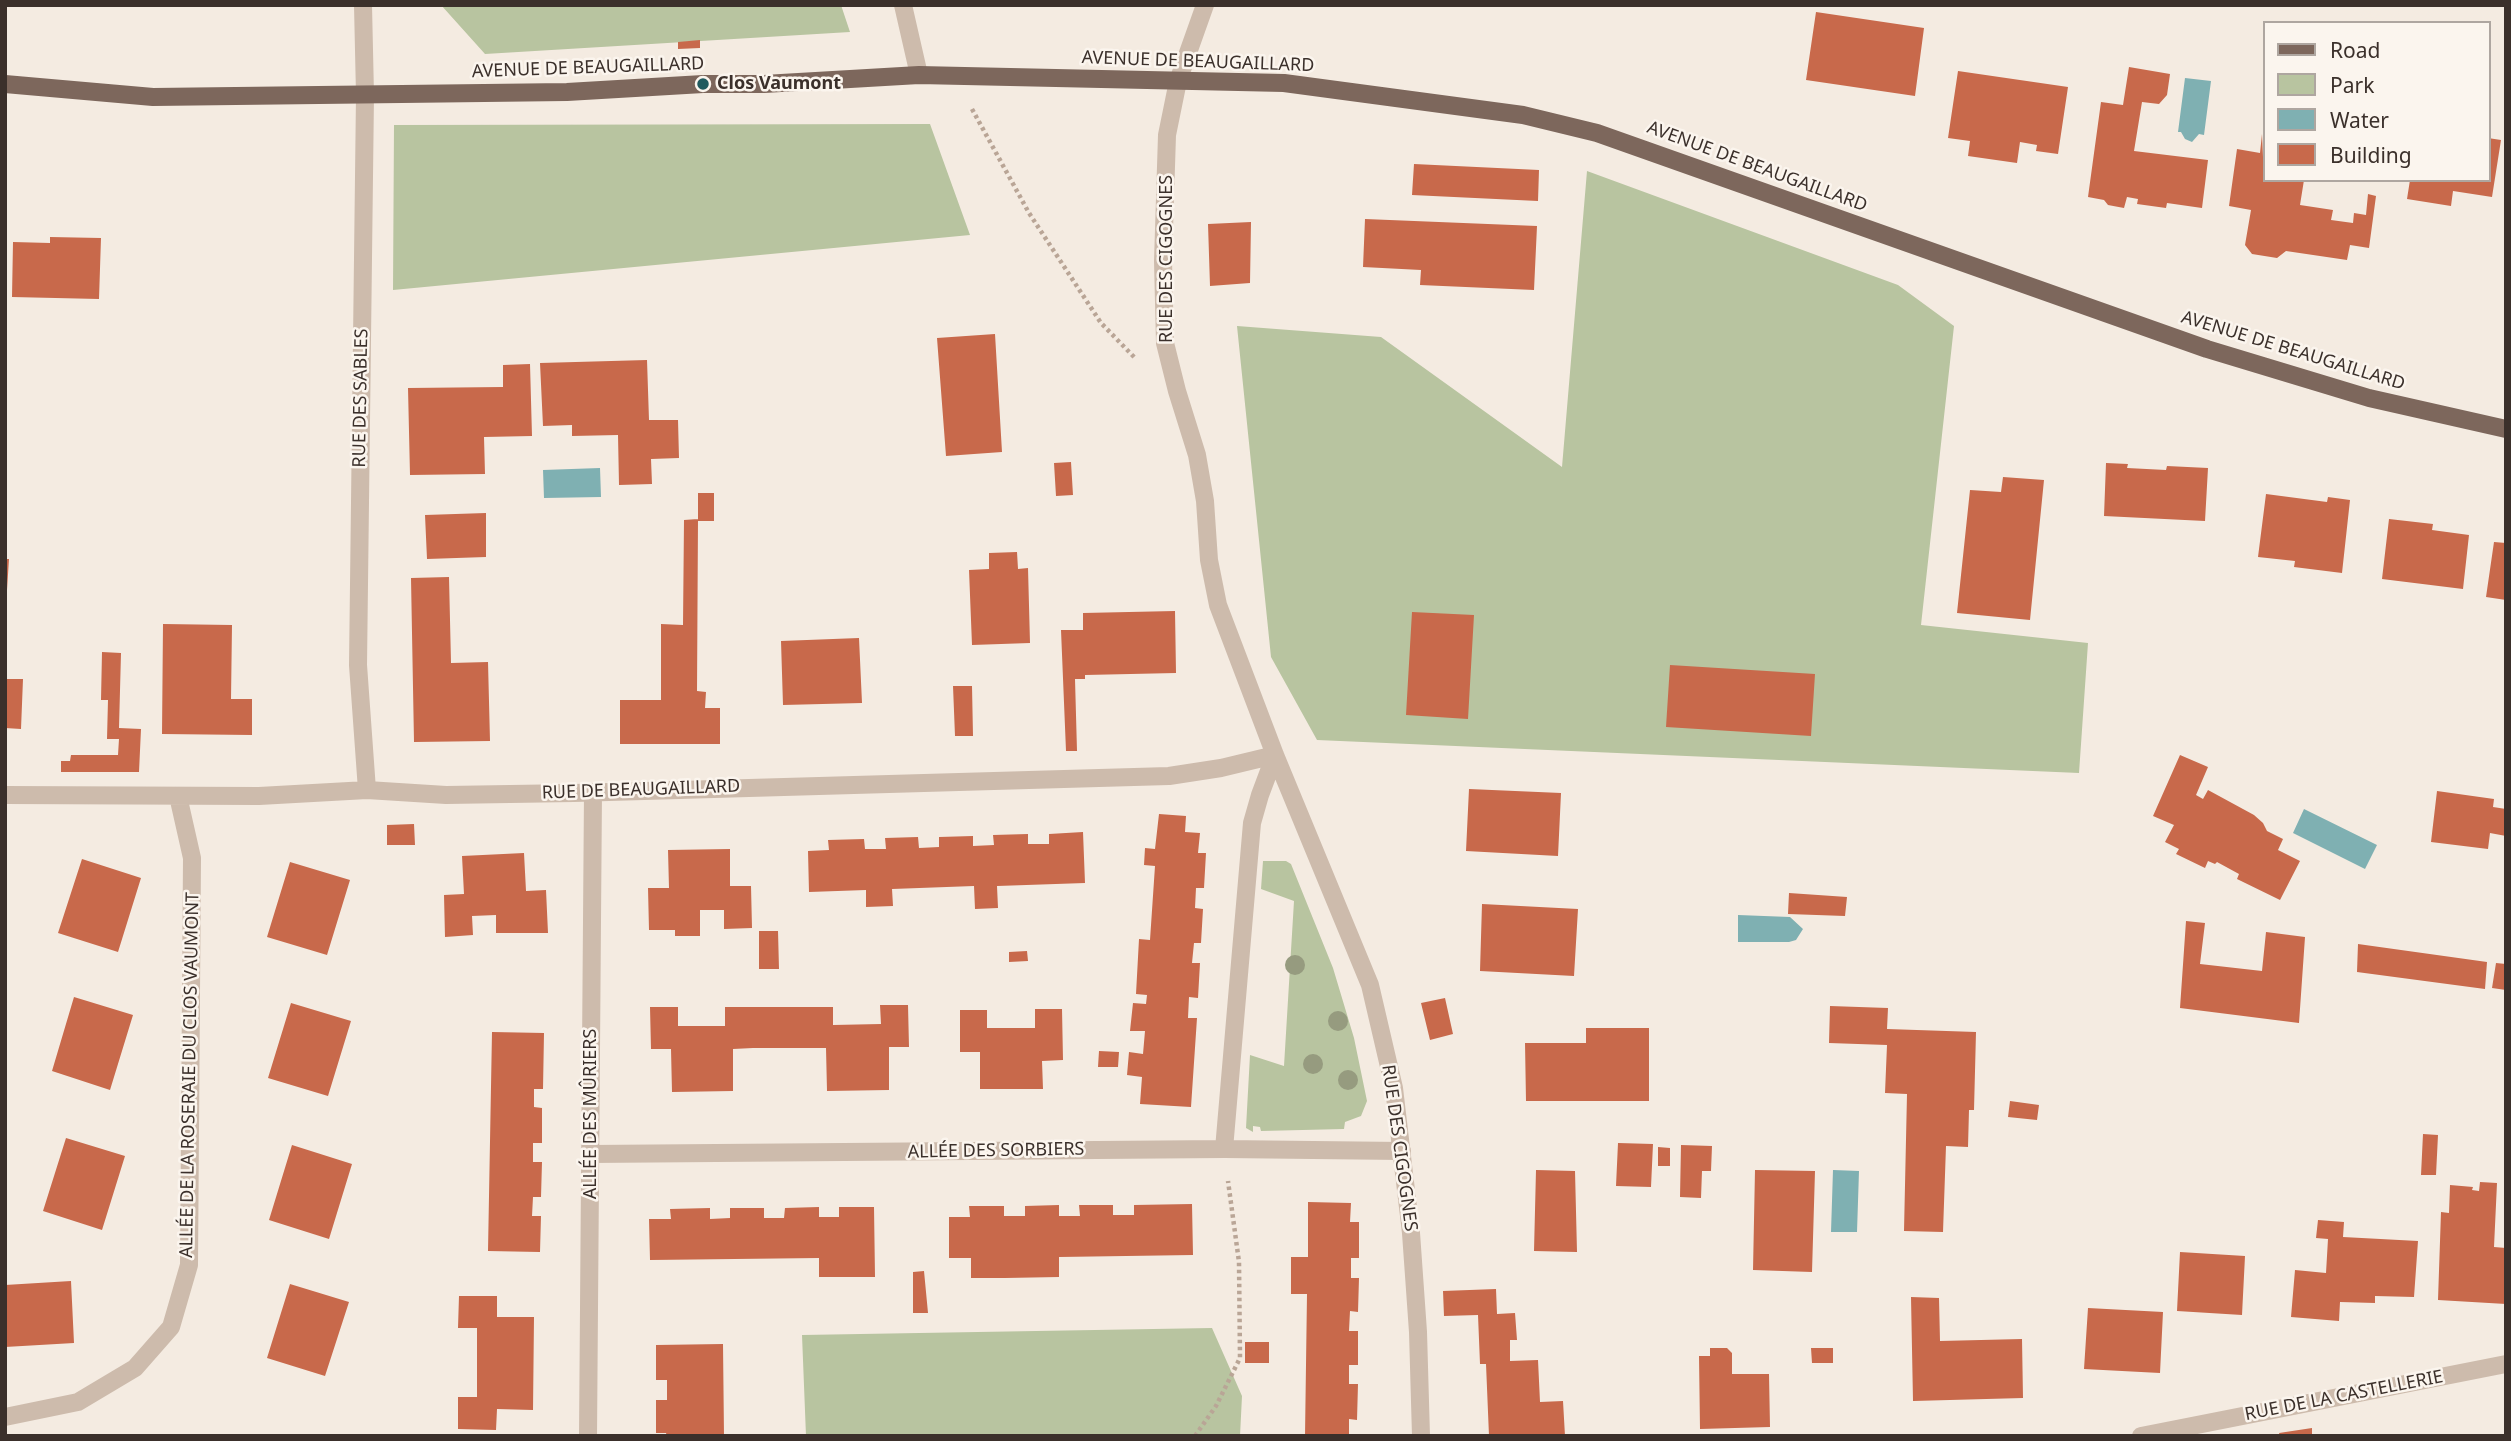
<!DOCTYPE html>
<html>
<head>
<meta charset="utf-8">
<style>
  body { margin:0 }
  #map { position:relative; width:2511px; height:1441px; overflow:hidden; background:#f4ebe1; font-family:"Noto Sans",sans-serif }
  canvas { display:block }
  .frame { position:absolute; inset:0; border:7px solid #3b302b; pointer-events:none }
  .legend { position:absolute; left:2263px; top:21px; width:228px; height:161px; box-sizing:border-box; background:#fbf5ee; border:2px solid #aea6a0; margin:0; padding:9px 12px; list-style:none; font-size:21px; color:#3b302b }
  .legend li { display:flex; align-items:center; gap:14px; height:35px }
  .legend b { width:35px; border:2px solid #aea6a0 }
</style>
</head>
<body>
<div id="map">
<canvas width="2511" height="1441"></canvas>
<div class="frame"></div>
<ul class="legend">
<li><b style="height:9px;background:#7d675c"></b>Road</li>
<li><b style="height:19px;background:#b8c4a0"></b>Park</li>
<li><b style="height:19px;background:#7fb0b2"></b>Water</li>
<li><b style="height:19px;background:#c8694b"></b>Building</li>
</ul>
</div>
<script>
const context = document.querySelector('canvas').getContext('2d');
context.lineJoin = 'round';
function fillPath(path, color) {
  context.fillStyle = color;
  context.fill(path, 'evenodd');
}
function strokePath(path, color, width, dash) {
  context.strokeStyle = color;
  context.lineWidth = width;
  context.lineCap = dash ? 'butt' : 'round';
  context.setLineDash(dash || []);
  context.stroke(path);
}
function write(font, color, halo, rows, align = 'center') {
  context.font = font + ' "Noto Sans",sans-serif';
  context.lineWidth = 5;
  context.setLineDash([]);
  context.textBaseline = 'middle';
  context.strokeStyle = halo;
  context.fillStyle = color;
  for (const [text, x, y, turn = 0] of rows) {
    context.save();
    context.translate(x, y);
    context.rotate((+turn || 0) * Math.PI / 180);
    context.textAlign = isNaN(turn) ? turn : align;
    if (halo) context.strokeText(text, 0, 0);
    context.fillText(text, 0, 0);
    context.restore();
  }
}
fillPath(new Path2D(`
  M441,5H841L850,32L485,54Z
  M930,124L970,235L393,290L394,125Z
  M1587,171L1898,285L1954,326L1921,625L2088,643L2079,773L1317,740L1271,657L1237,326L1381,337L1562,467Z
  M1263,861H1286L1291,864L1333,968L1354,1038L1367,1101L1361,1116L1345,1122L1344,1129L1261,1131L1260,1127L1253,1126V1132L1246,1128L1250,1055L1284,1066L1294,901L1261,889Z
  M1212,1328L1242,1396L1240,1436H806L802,1335Z`), '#b8c4a0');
fillPath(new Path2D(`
  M2185,78L2211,81L2204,135L2199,134L2192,142L2185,139L2181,132H2178Z
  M600,468L601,497L544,498L543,470Z
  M2304,809L2377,845L2365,869L2293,833Z
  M1738,915L1790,917L1803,929L1796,940L1789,942H1738Z
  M1833,1170L1859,1171L1857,1232H1831Z`), '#7fb0b2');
fillPath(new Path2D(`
  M1816,12L1924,28L1915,96L1806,80Z
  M700,40V48L678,49V42Z
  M2129,67L2170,74L2167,95L2159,104L2142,102L2134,151L2208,160L2202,208L2167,203L2166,208L2137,204L2138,199L2127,197L2124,208L2108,205L2104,200L2088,197L2101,102L2123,105Z
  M1958,71L2068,87L2058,154L2036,151L2037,145L2020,142L2017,163L1968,156L1970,141L1948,138Z
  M2262,134L2264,180H2304L2300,205L2333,210L2331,220L2353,223L2354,213L2366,215L2368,194L2376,196L2369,248L2350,245L2347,260L2286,251L2277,258L2252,254L2245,245L2251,210L2229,206L2237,149L2260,153Z
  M2488,138L2501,140L2492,197L2453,191L2451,206L2407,199L2410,180H2488Z
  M1414,164L1539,170L1538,201L1412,195Z
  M1365,219L1537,226L1534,290L1420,285L1421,270L1363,267Z
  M1251,222L1250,283L1210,286L1208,224Z
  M50,237L101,238L99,299L12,297L13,242L50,243Z
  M995,334L1002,452L946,456L937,338Z
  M647,360L649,420H678L679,458L651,459L652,484L619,485L618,435L572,436V425L543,426L540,363Z
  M530,364L532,436L484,437L485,474L410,475L408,388L503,387V365Z
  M1071,462L1073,495L1056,496L1054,463Z
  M2106,463L2128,464L2127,468L2166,470L2167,466L2208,468L2205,521L2104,516Z
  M2003,477L2044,480L2030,620L1957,613L1970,490L2001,492Z
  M698,493H714V521H698Z
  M2266,494L2327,502L2328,497L2350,500L2342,573L2294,567L2295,561L2258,557Z
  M486,513V557L427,559L425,515Z
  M698,519L697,691L706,692L705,708H720V744H620V700H661V624L683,625L684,520Z
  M2389,519L2433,524L2432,530L2469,535L2463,589L2382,579Z
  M2494,542L2506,543V600L2486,597Z
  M1017,552L1018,569L1028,568L1030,643L972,645L969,570L989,569V553Z
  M5,559H9L7,590H5Z
  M449,577L451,663L488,662L490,741L414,742L411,578Z
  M1175,611L1176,673L1085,675V679H1075L1077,751H1066L1061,630H1083V613Z
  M1412,612L1474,615L1468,719L1406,715Z
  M163,624L232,625L231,699H252V735L162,734Z
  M859,638L862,703L783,705L781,641Z
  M102,652L121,653L119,728L141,729L139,772H61V761H70L71,755H118L119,739H107L108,700H101Z
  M1670,665L1815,674L1811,736L1666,727Z
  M5,679H23L21,729L5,728Z
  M953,686H972L973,736H955Z
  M2180,755L2208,767L2196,795L2203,799L2208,790L2254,815L2263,823L2267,831L2283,839L2278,850L2300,861L2280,900L2237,879L2239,874L2217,862L2215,864L2208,861L2205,868L2176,854L2179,849L2165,842L2174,825L2153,816Z
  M1469,789L1561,793L1558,856L1466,851Z
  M2437,791L2494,799L2493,807L2506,809V836L2490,833L2488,849L2431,842Z
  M1159,814L1186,816L1185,832L1200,833L1198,853H1206L1204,888H1196L1195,908L1203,909L1201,943H1194L1192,963H1200L1198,998L1189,997L1188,1018H1197L1191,1107L1140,1104L1142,1077L1127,1075L1129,1052L1143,1054L1145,1031H1130L1133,1003L1146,1004L1147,995L1136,994L1139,939L1150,940L1155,866L1144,865L1145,848L1155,849Z
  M414,824L415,845H387V825Z
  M1083,832L1085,883L997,886L998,908L975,909L974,886L892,889L893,906L866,907V890L809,892L808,851L829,850L828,840L864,839L865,849H886L885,838L918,837L919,848L939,847V837L973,836V846L994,845L993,835L1028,834V844H1049V834Z
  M730,849V886H751L752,928L724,929V910H700V936H675V930H649L648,888H669L668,850Z
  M524,853L526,891L546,890L548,933H496V915L472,916L473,935L445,937L444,895L464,894L462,856Z
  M82,859L141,878L118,952L58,933Z
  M290,862L350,880L327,955L267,937Z
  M1789,893L1847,897L1845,916L1788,914Z
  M1482,904L1578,909L1574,976L1480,971Z
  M2186,921L2205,923L2200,964L2262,971L2266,932L2305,937L2299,1023L2180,1008Z
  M759,931H778L779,969H759Z
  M2358,944L2487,962L2485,989L2357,972Z
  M1027,951L1028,961L1009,962V952Z
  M2496,963L2506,964V990L2492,988Z
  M74,997L133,1015L110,1090L52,1071Z
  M1445,998L1453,1034L1430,1040L1421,1003Z
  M291,1003L351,1021L328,1096L268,1078Z
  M880,1005H908L909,1047H889V1090L827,1091L826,1048H753L733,1049V1091L672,1092L671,1049H651L650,1007H678V1026H725V1007H833V1025L881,1024Z
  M1830,1006L1888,1008L1887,1029L1976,1032L1974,1110H1969L1968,1147L1946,1146L1943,1232L1904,1231L1907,1094L1885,1093L1887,1045L1829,1043Z
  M1035,1009H1062L1063,1060L1042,1061L1043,1089H980V1052H960V1010H987V1028H1035Z
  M1586,1028H1649V1101H1526L1525,1043H1586Z
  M492,1032L544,1033L543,1089H534V1107L542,1108V1143H533V1162H542L541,1197H533L532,1216H541L540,1252L488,1251Z
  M1099,1051L1119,1052L1118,1067H1098Z
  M2010,1101L2039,1105L2037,1120L2008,1117Z
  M2423,1134L2438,1135L2436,1175H2421Z
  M66,1138L125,1156L102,1230L43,1211Z
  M1618,1143L1653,1144L1651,1187L1616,1186Z
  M292,1145L352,1164L329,1239L269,1220Z
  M1681,1145L1712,1146L1711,1171H1702L1701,1198L1680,1197Z
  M1658,1147L1670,1148V1166H1658Z
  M1536,1170L1575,1171L1577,1252L1534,1251Z
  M1755,1170L1815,1171L1812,1272L1753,1270Z
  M2480,1182L2497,1183L2494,1247L2506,1248V1304L2438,1300L2441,1212L2449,1213L2450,1185L2473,1187L2472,1190L2479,1191Z
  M1308,1202L1351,1203L1350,1222H1359V1258H1351V1278H1359L1358,1312L1350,1311L1349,1331H1358V1365H1349V1384H1358L1357,1420L1349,1419V1436H1305L1307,1294H1291V1257H1308Z
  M1192,1204L1193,1255L1059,1257V1277L1005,1278H971V1258H949V1217H970L969,1206H1004V1216H1025V1206L1059,1205V1216H1080L1079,1205H1113V1215H1134V1205Z
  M819,1207V1217H839V1207H874L875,1277H819V1258L650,1260L649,1219H671L670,1209L710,1208V1219L730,1218V1208H764V1218H784L785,1208Z
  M2318,1220L2344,1222L2343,1237L2418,1241L2414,1297L2375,1296V1303L2340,1302L2339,1321L2291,1317L2295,1270L2326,1273L2328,1239L2316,1238Z
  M2180,1252L2245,1256L2242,1315L2177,1311Z
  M924,1271L928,1313H913V1272Z
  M71,1281L74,1343L5,1347V1285Z
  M290,1284L349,1302L325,1376L267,1358Z
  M1496,1289L1497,1314L1515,1313L1517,1340H1510V1361L1538,1360L1540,1402L1563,1401L1565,1436H1489L1486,1364H1480L1478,1315L1444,1316L1443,1291Z
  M459,1296H497V1317H534L533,1410L497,1409L496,1430L458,1429V1397H477V1328H458Z
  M1911,1297L1939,1298L1940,1341L2022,1339L2023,1398L1913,1401Z
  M2088,1308L2163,1312L2160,1373L2084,1369Z
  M1245,1342H1269V1363H1245Z
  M723,1344L724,1436H667L666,1433H656V1400H667V1380H656V1345Z
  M1710,1348H1727L1732,1353V1374H1769L1770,1427L1700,1429L1699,1356H1710Z
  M1811,1348H1833V1363H1812Z
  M2312,1428V1436H2280L2279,1433Z`), '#c8694b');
strokePath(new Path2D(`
  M972,109L1029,213L1101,323L1135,358
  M1195,1436L1216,1406L1240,1358L1239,1262L1228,1181`), '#b9a596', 4.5, [3.5, 3.5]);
strokePath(new Path2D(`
  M363,5L365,95L358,665L367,790
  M903,5L919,75
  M1205,5L1178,81L1167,135L1163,261L1165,343L1177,391L1197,455L1205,501L1209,560L1218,605L1275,755L1370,985L1394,1088L1411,1233L1418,1332L1421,1436
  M5,795L259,796L367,790L446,795L574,793L1169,776L1221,768L1275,755
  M1224,1149L1252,823L1260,795L1275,755
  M590,1154L1224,1149L1402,1151
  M5,1417L78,1402L135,1368L171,1327L189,1265L192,858L178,796
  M588,1436L593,792
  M2141,1436L2506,1364`), '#cdbbac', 18);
strokePath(new Path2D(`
  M5,84L153,97L567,92L703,84H764L919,75L1284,83L1523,115L1597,133L2207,349L2369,398L2506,429`), '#7d675c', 18);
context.fillStyle = '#969b7f';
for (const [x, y] of [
  [1295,965],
  [1338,1021],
  [1313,1064],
  [1348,1080]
]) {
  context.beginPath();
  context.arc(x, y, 10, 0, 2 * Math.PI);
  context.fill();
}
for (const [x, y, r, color] of [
  [703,84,7,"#1f5a5e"]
]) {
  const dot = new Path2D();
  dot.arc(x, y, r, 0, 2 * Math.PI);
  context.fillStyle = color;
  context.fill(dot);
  strokePath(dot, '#fbf5ee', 2.5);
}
write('18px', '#3b302b', '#fbf5ee', [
  ["AVENUE DE BEAUGAILLARD",1198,62,2],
  ["AVENUE DE BEAUGAILLARD",588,68,-2],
  ["AVENUE DE BEAUGAILLARD",1757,167,20],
  ["RUE DES CIGOGNES",1167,259,-90],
  ["AVENUE DE BEAUGAILLARD",2293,351,17],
  ["RUE DES SABLES",361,398,-89],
  ["RUE DE BEAUGAILLARD",641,790,-2],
  ["ALLÉE DE LA ROSERAIE DU CLOS VAUMONT",190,1075,-89],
  ["ALLÉE DES MÛRIERS",591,1114,-90],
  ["RUE DES CIGOGNES",1399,1148,82],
  ["ALLÉE DES SORBIERS",996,1151,-1],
  ["RUE DE LA CASTELLERIE",2344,1396,-11]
]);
write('bold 18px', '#3b302b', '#fbf5ee', [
  ["Clos Vaumont",717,84]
], 'left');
</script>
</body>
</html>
